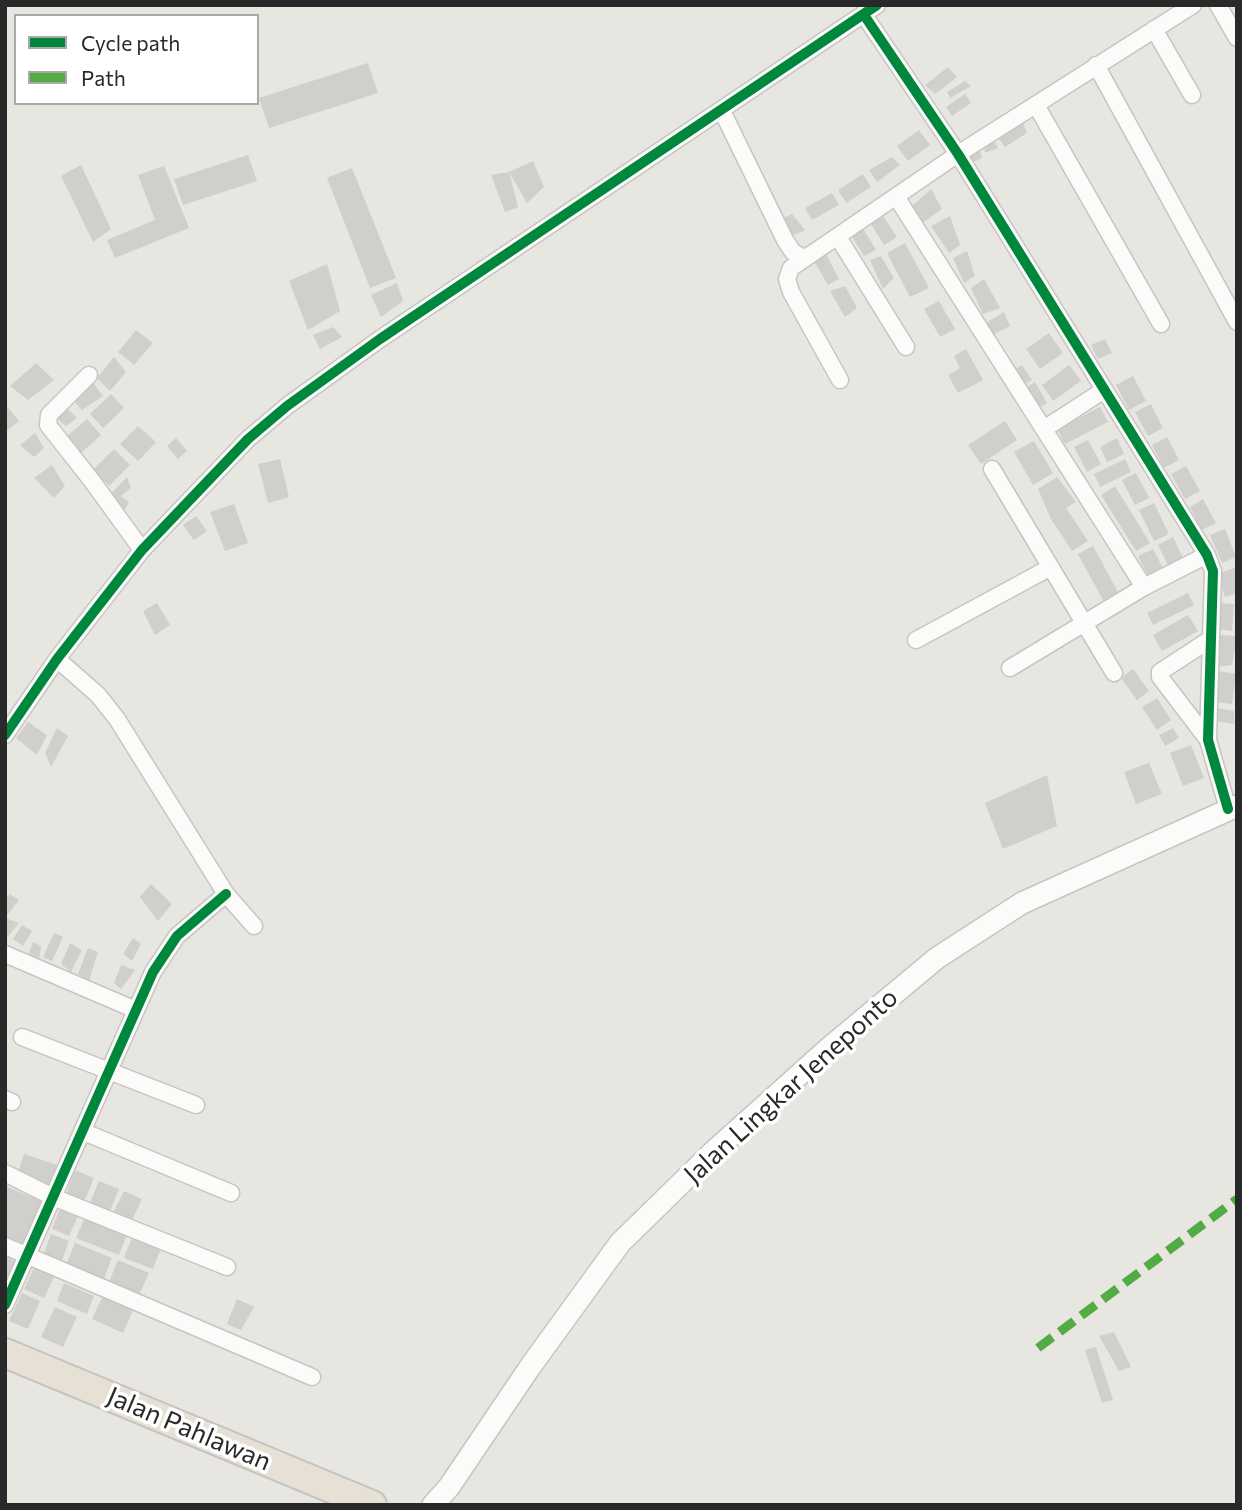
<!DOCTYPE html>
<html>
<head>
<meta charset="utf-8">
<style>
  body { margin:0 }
  #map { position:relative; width:1242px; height:1510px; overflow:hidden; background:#e8e6e0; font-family:Commissioner,sans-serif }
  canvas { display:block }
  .frame { position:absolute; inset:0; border:7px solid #292929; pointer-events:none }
  .legend { position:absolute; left:14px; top:14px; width:245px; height:91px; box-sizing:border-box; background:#fff; border:2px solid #a9a9a9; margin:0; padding:9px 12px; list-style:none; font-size:21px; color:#292929 }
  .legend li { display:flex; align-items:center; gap:14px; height:35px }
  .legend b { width:35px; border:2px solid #a9a9a9 }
</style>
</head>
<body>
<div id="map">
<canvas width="1242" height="1510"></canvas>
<div class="frame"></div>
<ul class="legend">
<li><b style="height:9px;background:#00873e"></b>Cycle path</li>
<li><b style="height:9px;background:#53ab44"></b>Path</li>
</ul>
</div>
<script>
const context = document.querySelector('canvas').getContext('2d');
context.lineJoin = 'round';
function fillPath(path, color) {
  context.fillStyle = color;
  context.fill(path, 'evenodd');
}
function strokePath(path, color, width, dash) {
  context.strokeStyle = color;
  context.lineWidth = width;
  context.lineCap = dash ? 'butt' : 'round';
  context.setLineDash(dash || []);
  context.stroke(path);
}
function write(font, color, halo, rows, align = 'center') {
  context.font = font + ' Commissioner,sans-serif';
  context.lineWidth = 7;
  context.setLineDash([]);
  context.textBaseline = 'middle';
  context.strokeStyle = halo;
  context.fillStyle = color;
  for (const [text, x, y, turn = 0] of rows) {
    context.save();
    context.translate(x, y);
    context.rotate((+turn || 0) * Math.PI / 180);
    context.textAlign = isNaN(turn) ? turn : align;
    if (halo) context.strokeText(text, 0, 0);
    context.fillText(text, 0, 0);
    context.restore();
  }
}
fillPath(new Path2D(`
  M368,63L378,93L269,128L259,98Z
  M948,67L957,77L935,94L925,85Z
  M965,81L971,86L950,98L947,92Z
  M965,94L971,103L952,116L946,107Z
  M1022,120L1027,133L1005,147L998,137Z
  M919,130L930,145L908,161L897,146Z
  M992,138L998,148L985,153L984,143Z
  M978,145L982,158L973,162L967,153Z
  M248,155L257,181L183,205L174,179Z
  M892,157L900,165L877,182L869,170Z
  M533,161L544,187L527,203L509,172Z
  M81,165L111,229L93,242L61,176Z
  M164,166L189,228L115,258L107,240L155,220L138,175Z
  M352,168L396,278L370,288L327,178Z
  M509,172L518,207L505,212L491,175Z
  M863,174L871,187L846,203L838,190Z
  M931,189L942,209L921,224L910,208Z
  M832,193L839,205L812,220L805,208Z
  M881,213L897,237L884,245L869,221Z
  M792,214L805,230L788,238L779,220Z
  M950,216L960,245L949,253L931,226Z
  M861,225L876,250L864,256L849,232Z
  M905,243L929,288L910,297L887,253Z
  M967,251L975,276L964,283L953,258Z
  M825,252L839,279L828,285L811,256Z
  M881,256L894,278L883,289L870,260Z
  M327,264L340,311L308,330L289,281Z
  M984,279L1000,308L983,314L971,288Z
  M397,283L403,301L381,317L371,295Z
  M845,286L857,308L845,317L830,291Z
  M939,301L955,329L940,337L924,309Z
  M1004,312L1010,326L990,336L986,323Z
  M333,327L342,337L320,349L313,335Z
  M136,330L153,343L134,365L118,352Z
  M1049,333L1063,353L1040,369L1026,349Z
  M1105,339L1112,353L1098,359L1091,345Z
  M966,349L983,380L958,393L948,375L960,368L954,356Z
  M114,357L126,372L110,391L97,378Z
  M36,363L54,380L28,400L10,386Z
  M1022,365L1032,380L1024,385L1014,370Z
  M1069,365L1081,381L1053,401L1042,385Z
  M1133,376L1146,401L1129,410L1116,385Z
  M91,380L103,396L82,410L73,400Z
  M1035,382L1047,403L1035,410L1023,390Z
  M111,394L124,408L103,428L90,414Z
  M5,404L19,421L5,432Z
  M1151,404L1163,428L1148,436L1135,412Z
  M66,407L77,418L66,426L56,418Z
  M1100,407L1108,422L1065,444L1057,429Z
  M87,419L101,435L80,454L66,437Z
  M1005,421L1017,440L981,464L968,445Z
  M138,426L156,442L138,461L120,444Z
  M35,433L44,448L34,457L20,445Z
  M1167,437L1179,460L1164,468L1152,445Z
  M176,438L187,451L178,459L167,446Z
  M1117,438L1124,454L1107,462L1100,447Z
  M1088,440L1101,464L1087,472L1074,447Z
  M1034,441L1053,473L1033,485L1014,452Z
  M114,449L130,465L109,486L93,470Z
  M280,459L289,497L268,503L258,464Z
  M1125,459L1131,472L1100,487L1094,474Z
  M52,465L65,486L54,498L34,478Z
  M1186,466L1200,491L1185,499L1171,474Z
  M1136,473L1149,498L1135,505L1122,480Z
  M127,477L131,488L121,496L129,502L124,512L108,497Z
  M1057,477L1076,502L1066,508L1088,541L1072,551L1051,519L1038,489Z
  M1115,486L1150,543L1136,551L1101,495Z
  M1203,499L1216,523L1202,530L1190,507Z
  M1154,503L1169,534L1154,541L1139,510Z
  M234,504L248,543L225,551L210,512Z
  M196,516L207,531L194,540L183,525Z
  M1225,529L1236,557L1222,563L1210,535Z
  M1173,537L1184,560L1169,567L1158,545Z
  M1093,546L1118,592L1103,600L1078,554Z
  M1153,549L1165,572L1150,580L1138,556Z
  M1237,567V593L1225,597L1217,574Z
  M1188,593L1194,605L1153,625L1147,613Z
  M157,603L170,625L155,635L143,611Z
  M1218,603L1234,604L1232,631L1216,629Z
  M1188,615L1198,631L1162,651L1153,635Z
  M1219,635L1237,636L1232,665L1214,667Z
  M1133,669L1149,691L1137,700L1121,678Z
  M1218,671L1236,674L1232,704L1214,702Z
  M1157,698L1171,720L1157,730L1142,707Z
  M1217,708L1234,711V724L1215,721Z
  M28,722L47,735L37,755L16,738Z
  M57,728L68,736L51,767L45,753Z
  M1173,728L1179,738L1165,746L1159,735Z
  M1191,745L1204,778L1183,786L1170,753Z
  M1149,763L1162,794L1136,804L1124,772Z
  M1047,775L1057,826L1003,849L985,803Z
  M151,884L172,904L158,921L140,897Z
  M10,894L19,900L5,918V900Z
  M5,918L19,923L5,940Z
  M22,925L32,931L23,946L13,939Z
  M54,933L63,937L52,961L43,957Z
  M133,938L141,944L132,961L123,954Z
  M33,942L41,946L39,960L29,953Z
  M70,943L82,950L71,972L61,964Z
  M88,948L98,952L89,981L78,974Z
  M121,965L135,970L121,989L114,983Z
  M24,1154L57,1165L50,1186L17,1176Z
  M75,1170L94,1178L84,1202L66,1195Z
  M99,1181L119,1189L109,1213L89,1205Z
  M5,1186L43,1202L25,1244L5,1236Z
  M124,1191L142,1199L131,1222L113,1213Z
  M61,1206L79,1214L69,1236L52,1229Z
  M86,1215L128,1232L119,1255L76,1238Z
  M51,1234L69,1241L61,1263L43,1256Z
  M133,1235L162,1246L153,1269L124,1258Z
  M75,1243L112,1258L103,1281L66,1265Z
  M5,1257L19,1263L9,1286L5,1285Z
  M118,1260L149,1273L139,1295L109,1282Z
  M35,1266L55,1275L44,1298L24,1289Z
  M64,1283L94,1296L87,1314L57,1301Z
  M22,1293L40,1301L28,1329L9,1321Z
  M103,1296L133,1310L123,1333L92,1319Z
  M237,1299L254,1307L241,1330L227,1324Z
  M55,1307L77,1317L63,1347L41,1337Z
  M1114,1332L1131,1367L1119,1371L1099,1336Z
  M1096,1347L1113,1400L1102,1403L1085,1350Z`), '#d1cfcb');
const street = new Path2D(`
  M1218,5L1237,38
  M864,15L958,154L1207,555L1213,571L1208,740L1228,809
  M1154,29L1192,95
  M1096,65L1237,322
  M1036,105L1161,324
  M722,111L785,240L793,252L804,258
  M897,198L1144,587
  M838,237L906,347
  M89,375L49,415L48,425L92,481L142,550
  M840,380L791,292L787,279L791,268L958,154L1193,5
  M1044,429L1104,390
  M992,469L1114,673
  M916,640L1051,567
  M57,659L98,695L117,719L226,894L254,926
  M1010,668L1144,587L1207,555
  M5,735L57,659L142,550L248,439L287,406L380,339L877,5
  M1208,740L1160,677V672L1209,640
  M5,954L136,1010
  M22,1037L196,1105
  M5,1099L12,1102
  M84,1132L231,1193
  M5,1173L53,1197L227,1267
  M5,1246L312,1377
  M5,1305L153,972L177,936L226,894`);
const secondary = new Path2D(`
  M433,1505L449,1487L530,1367L620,1243L713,1152L829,1048L937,958L1022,903L1237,806`);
const highway = new Path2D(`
  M5,1353L372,1505`);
strokePath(street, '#c6c5c5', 19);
strokePath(secondary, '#c6c5c5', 24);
strokePath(highway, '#c4c3c1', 32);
strokePath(street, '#fcfbfa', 16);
strokePath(secondary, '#fcfbfa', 21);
strokePath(highway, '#e7e0d4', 28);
strokePath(new Path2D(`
  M1038,1348L1237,1199`), '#53ab44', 9, [18, 9]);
strokePath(new Path2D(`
  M864,15L958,154L1207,555L1213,571L1208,740L1228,809
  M5,735L57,659L142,550L248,439L287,406L380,339L877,5
  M5,1305L153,972L177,936L226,894`), '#00873e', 10);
write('26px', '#292929', '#fff', [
  ["Jalan Lingkar Jeneponto",791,1086,-42],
  ["Jalan Pahlawan",189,1429,23]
]);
</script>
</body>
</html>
